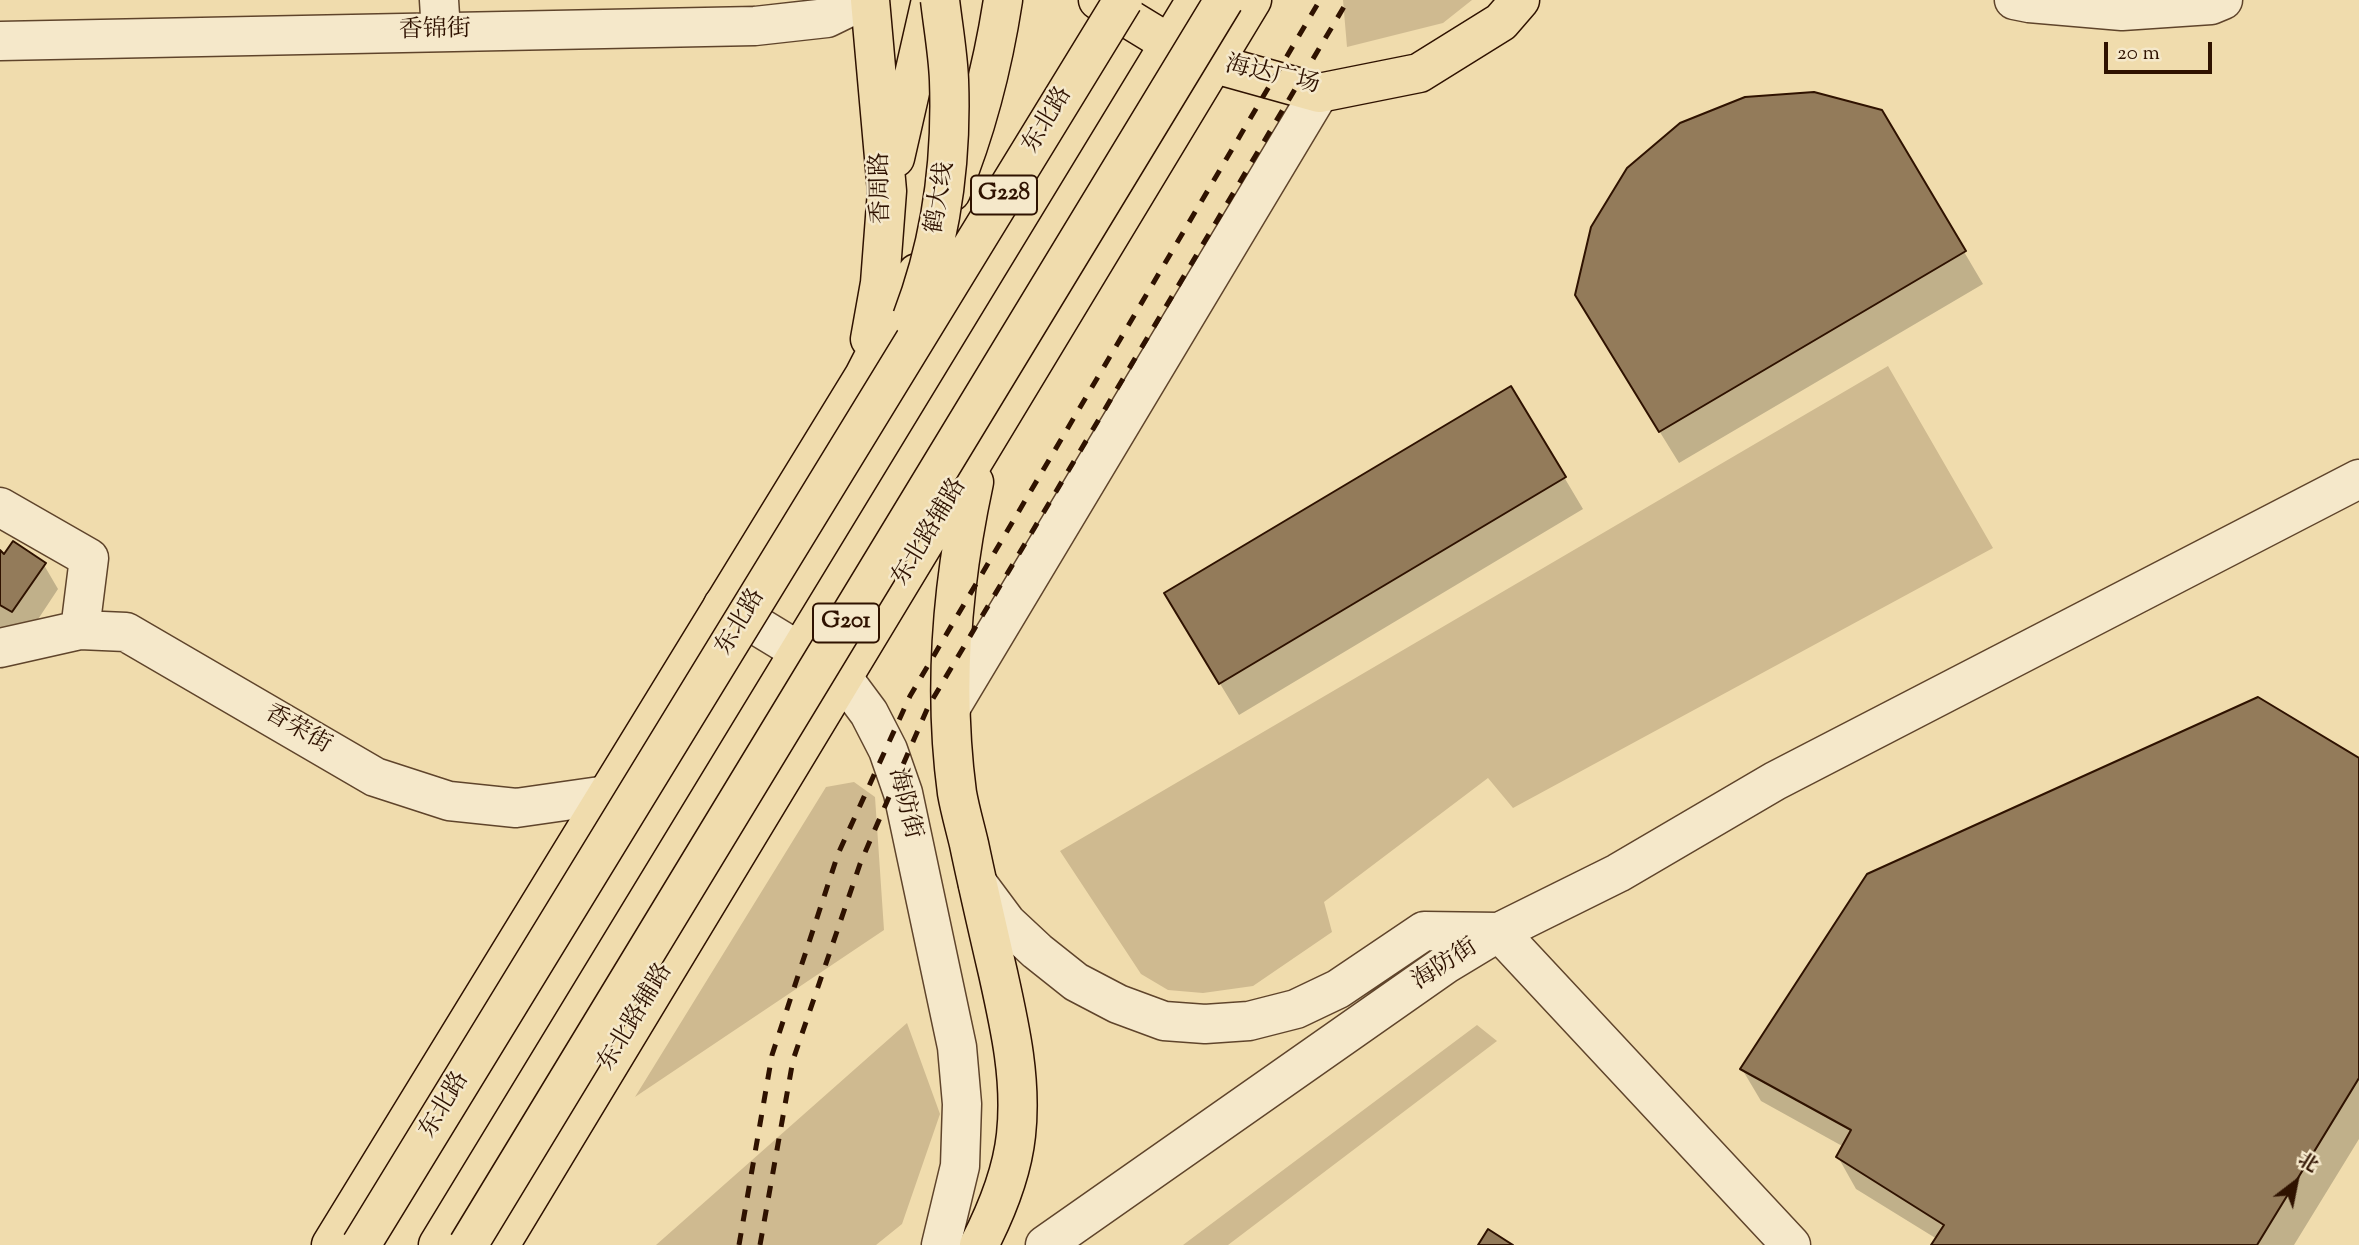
<!DOCTYPE html>
<html>
<head>
<meta charset="utf-8">
<style>
  body { margin:0 }
  #map { position:relative; width:2359px; height:1245px; overflow:hidden; background:#f0dcad; font-family:"Sorts Mill Goudy","Noto Serif SC",serif }
  canvas { display:block }
  .north { position:absolute; left:2261px; top:1147px; width:70px; height:70px; -webkit-text-stroke:5px #f5e8ca; paint-order:stroke; rotate:32deg; font-size:19px; font-weight:700; line-height:28px; text-align:center; color:#2f1200 }
  .north::after { content:''; display:block; margin:auto; width:24px; height:32px; background:#2f1200; clip-path:polygon(50% 0,100% 100%,50% 72%,0 100%) }
  .scale { position:absolute; left:2104px; top:42px; width:108px; height:32px; box-sizing:border-box; border:4px solid #2f1200; border-top:0; padding-left:9px; font-size:21px; line-height:24px; white-space:nowrap; color:#2f1200; -webkit-text-stroke:5px #f5e8ca; paint-order:stroke }
</style>
</head>
<body>
<div id="map">
<canvas width="2359" height="1245"></canvas>
<div class="north">北</div>
<div class="scale">20 m</div>
</div>
<script>
const context = document.querySelector('canvas').getContext('2d');
context.lineJoin = 'round';
function fillPath(path, color) {
  context.fillStyle = color;
  context.fill(path, 'evenodd');
}
function strokePath(path, color, width, dash) {
  context.strokeStyle = color;
  context.lineWidth = width;
  context.lineCap = dash ? 'butt' : 'round';
  context.setLineDash(dash || []);
  context.stroke(path);
}
function write(font, color, halo, rows, align = 'center') {
  context.font = font + ' "Sorts Mill Goudy","Noto Serif SC",serif';
  context.lineWidth = 5;
  context.setLineDash([]);
  context.textBaseline = 'middle';
  context.strokeStyle = halo;
  context.fillStyle = color;
  for (const [text, x, y, turn = 0] of rows) {
    context.save();
    context.translate(x, y);
    context.rotate((+turn || 0) * Math.PI / 180);
    context.textAlign = isNaN(turn) ? turn : align;
    if (halo) context.strokeText(text, 0, 0);
    context.fillText(text, 0, 0);
    context.restore();
  }
}
fillPath(new Path2D(`
  M1343,0H1472L1443,23L1347,47Z
  M1888,366L1993,548L1513,808L1488,778L1324,902L1332,932L1253,986L1203,993L1168,990L1141,974L1060,851Z
  M854,782L875,797L884,930L635,1097L826,787Z
  M907,1023L940,1114L902,1224L876,1245H656Z
  M1477,1025L1497,1041L1228,1245H1183Z`), '#cfba90');
fillPath(new Path2D(`
  M1881,111L1983,284L1679,463L1595,327Z
  M1511,388L1583,509L1239,715L1185,626Z
  M0,553L5,556L44,565L58,589L27,636L0,650Z
  M2359,760V1139L2294,1245H1933L1937,1239L1856,1189L1838,1157L1844,1147L1761,1101L1742,1069Z`), '#0003');
const building = new Path2D(`
  M1814,92L1882,110L1966,251L1659,432L1575,295L1591,227L1627,168L1680,123L1745,97Z
  M1511,386L1566,477L1219,684L1164,593Z
  M13,541L46,563L12,612L0,605V550L4,554Z
  M2258,697L2359,758V1078L2257,1245H1931L1944,1225L1836,1157L1851,1130L1740,1069L1867,874Z
  M1488,1229L1513,1245H1478Z`);
fillPath(building, '#937b5a');
strokePath(building, '#2f1200', 2);
const minor = new Path2D(`
  M439,0L441,32
  M2014,0L2029,3L2122,11L2211,5L2223,0
  M0,41L755,26L827,18L864,0
  M0,507L89,558L80,630
  M723,605L843,678L869,713L888,750L903,793L957,1047L962,1104L960,1166L941,1245
  M0,648L80,630L126,632L375,777L449,801L516,808L607,795
  M951,707L1319,93
  M978,884L1007,923L1037,951L1076,982L1118,1004L1164,1021L1205,1024L1249,1021L1296,1009L1338,989L1424,931L1499,932
  M1499,932L1791,1245
  M1045,1245L1446,964L1499,932L1618,873L1775,781L2359,479`);
const major = new Path2D(`
  M870,0L887,191L880,283L870,339
  M1098,0L1170,44L1215,64L1319,93L1419,73L1501,22L1520,0
  M895,158L931,0
  M951,192C976,131 993,65 1003,0
  M974,482C952,584 943,689 957,793C960,810 965,827 969,844C978,887 988,930 998,973C1010,1027 1022,1080 1016,1135C1012,1173 996,1212 979,1245
  M331,1245L864,376L917,273
  M438,1245L1196,0
  M500,1245L1252,0`);
strokePath(minor, '#5f442b', 41);
strokePath(major, '#2f1200', 41);
strokePath(minor, '#f5e8ca', 38);
strokePath(major, '#f0dcad', 38);
strokePath(new Path2D(`
  M739,1245L772,1055L838,854L910,696L1320,0
  M760,1245L793,1060L860,864L928,707L1348,0`), '#2f1200', 5, [12, 12]);
const highwayBridge = new Path2D(`
  M912,318C941,242 952,162 949,80C948,54 943,26 940,0
  M361,1245L1123,0
  M468,1245L1224,0`);
strokePath(highwayBridge, '#2f1200', 41, []);
strokePath(highwayBridge, '#f0dcad', 38);
for (const [x, y, w] of [
  [1004,195,66],
  [846,623,66]
]) {
  const box = new Path2D();
  box.roundRect(x - w / 2, y - 19.5, w, 39, 5);
  context.fillStyle = '#f5e8ca';
  context.fill(box);
  strokePath(box, '#2f1200', 2);
}
write('bold 23px', '#2f1200', null, [
  ["G228",1004,195],
  ["G201",846,623]
]);
write('24px', '#2f1200', '#f5e8ca', [
  ["香锦街",435,32,-1],
  ["海达广场",1272,77,13],
  ["东北路",1049,121,-59],
  ["香周路",883,188,-91],
  ["鹤大线",942,198,-81],
  ["东北路辅路",931,533,-59],
  ["东北路",742,623,-59],
  ["香荣街",297,731,30],
  ["海防街",903,804,76],
  ["海防街",1446,966,-33],
  ["东北路辅路",637,1018,-59],
  ["东北路",446,1106,-59]
]);
</script>
</body>
</html>
